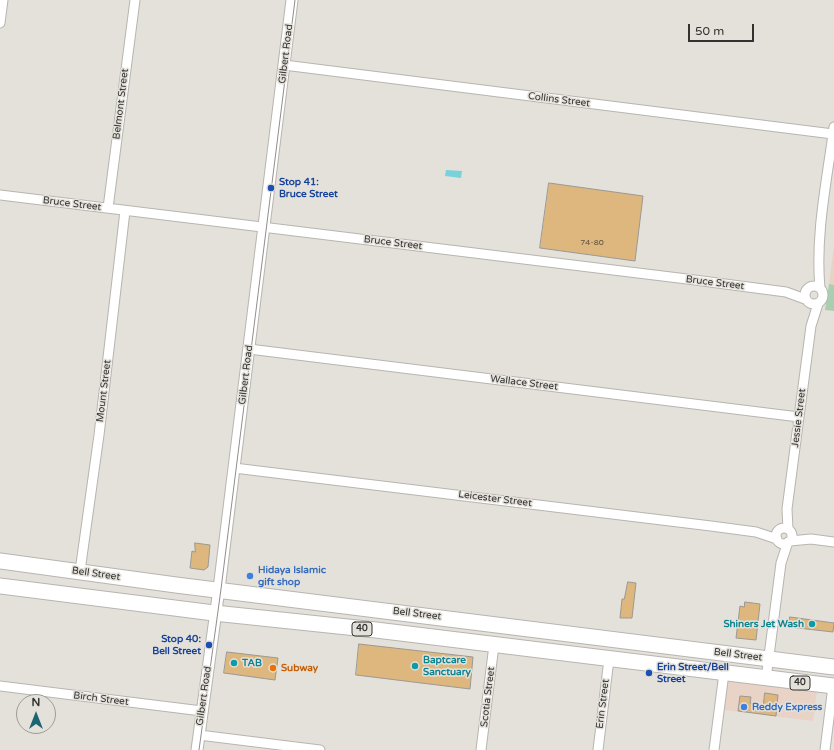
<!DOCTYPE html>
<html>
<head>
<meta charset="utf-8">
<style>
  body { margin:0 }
  #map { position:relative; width:834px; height:750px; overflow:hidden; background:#e4e1db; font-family:"Varela Round",sans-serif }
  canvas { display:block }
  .north { position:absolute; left:16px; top:694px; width:40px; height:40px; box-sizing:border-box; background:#e4e1db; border:1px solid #9d9b97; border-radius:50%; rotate:0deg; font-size:11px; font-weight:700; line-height:16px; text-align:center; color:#333230 }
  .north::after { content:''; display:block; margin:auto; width:14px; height:18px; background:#1c6671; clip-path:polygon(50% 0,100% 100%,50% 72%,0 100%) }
  .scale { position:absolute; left:688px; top:24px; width:66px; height:18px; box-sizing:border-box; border:2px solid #333230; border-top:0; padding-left:5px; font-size:12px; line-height:14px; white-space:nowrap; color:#333230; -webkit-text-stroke:3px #e4e1db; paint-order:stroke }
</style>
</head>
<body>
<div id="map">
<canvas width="834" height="750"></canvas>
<div class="north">N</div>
<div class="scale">50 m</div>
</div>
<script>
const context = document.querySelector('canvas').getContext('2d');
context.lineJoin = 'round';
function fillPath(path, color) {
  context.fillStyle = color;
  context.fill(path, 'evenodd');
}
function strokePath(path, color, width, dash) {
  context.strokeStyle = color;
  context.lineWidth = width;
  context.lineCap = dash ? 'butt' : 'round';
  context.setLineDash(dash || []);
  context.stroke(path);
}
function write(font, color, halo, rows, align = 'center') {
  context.font = font + ' "Varela Round",sans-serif';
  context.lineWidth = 3;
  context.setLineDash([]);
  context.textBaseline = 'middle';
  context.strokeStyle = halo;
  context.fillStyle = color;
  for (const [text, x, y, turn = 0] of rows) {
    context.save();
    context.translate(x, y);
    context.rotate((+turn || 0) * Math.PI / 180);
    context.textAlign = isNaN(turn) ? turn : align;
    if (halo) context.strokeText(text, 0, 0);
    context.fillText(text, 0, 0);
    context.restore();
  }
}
fillPath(new Path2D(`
  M728,681L817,692L813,721L724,710Z`), '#e8d3c6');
fillPath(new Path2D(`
  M834,246V285L829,284Z`), '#e6d4c3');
fillPath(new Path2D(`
  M829,284L834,285V311L825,310Z`), '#a9ceb0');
fillPath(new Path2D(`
  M446,170L462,171L461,178L445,176Z`), '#78d2d9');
const building = new Path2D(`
  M549,183L643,196L635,261L540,248Z
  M195,543L210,545L208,567L204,570L190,568L192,551L195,552Z
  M628,582L636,583L632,618H620L622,599H624Z
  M745,602L760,604L756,640L736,638L740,606L744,607Z
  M790,617L834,623L833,632L789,627Z
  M359,644L473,657L470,689L356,675Z
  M227,652L278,658L275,680L224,673Z
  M765,693L778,695L776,716L738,711L740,696L751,697L750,703L763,705Z`);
fillPath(building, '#ddb77d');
strokePath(building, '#9b9893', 1);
const minor = new Path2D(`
  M0,23L3,0
  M284,65L833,134
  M0,195L687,279L786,292L805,299
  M108,208L135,0
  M805 295a9 9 0 1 1 18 0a9 9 0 1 1-18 0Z
  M820,288C815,235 827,180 834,127
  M249,349L799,417
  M234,468L711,526L756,532L777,539
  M776 536a8 8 0 1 1 16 0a8 8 0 1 1-16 0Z
  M788,529L787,509L799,417L811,326L818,304
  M790,541L811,539L834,542
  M80,571L99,435L125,211
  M766,679L781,563L788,542
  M0,686L202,711
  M199,735L320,750
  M481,750L494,645
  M598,750L609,659
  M714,750L724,673
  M825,750L833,686`);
const tertiary = new Path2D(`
  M197,750L219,589L292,0`);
const trunk = new Path2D(`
  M0,561L176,585L834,667
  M0,586L214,613L376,630L834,686`);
strokePath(minor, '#b8b5b0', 11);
strokePath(tertiary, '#b8b5b0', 13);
strokePath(trunk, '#b8b5b0', 17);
strokePath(minor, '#fff', 9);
strokePath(tertiary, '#fff', 11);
strokePath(trunk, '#fff', 15);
strokePath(new Path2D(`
  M199,750L221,589L295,0`), '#918e8a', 1);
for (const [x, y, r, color] of [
  [271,188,4,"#1a4fb4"],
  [250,576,4,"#3f7fe0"],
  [812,624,4,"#0f9aa8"],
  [209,645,4,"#1a4fb4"],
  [234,663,4,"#0f9aa8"],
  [415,666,4,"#0f9aa8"],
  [273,668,4,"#e8710a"],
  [649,673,4,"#1a4fb4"],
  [744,707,4,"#3f7fe0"]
]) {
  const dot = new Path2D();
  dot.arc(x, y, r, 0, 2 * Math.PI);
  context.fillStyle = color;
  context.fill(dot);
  strokePath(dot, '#e4e1db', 1.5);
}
write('8px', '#5e5343', null, [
  ["74-80",592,243]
]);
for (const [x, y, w] of [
  [362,629,20],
  [800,683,20]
]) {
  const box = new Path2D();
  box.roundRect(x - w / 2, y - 7, w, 14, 3);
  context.fillStyle = '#e4e1db';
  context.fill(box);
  strokePath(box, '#333230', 1);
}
write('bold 9px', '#333230', null, [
  ["40",362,629],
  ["40",800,683]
]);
write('10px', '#333230', '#e4e1db', [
  ["Gilbert Road",286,54,-83],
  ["Collins Street",559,100,7],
  ["Belmont Street",121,104,-83],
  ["Bruce Street",72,204,7],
  ["Bruce Street",393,243,7],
  ["Bruce Street",715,283,7],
  ["Gilbert Road",246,375,-83],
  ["Wallace Street",524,383,7],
  ["Mount Street",104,391,-83],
  ["Jessie Street",799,418,-83],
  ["Leicester Street",495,499,7],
  ["Bell Street",96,574,8],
  ["Bell Street",417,614,7],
  ["Bell Street",738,655,7],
  ["Gilbert Road",204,696,-82],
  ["Scotia Street",488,697,-83],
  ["Birch Street",101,699,7],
  ["Erin Street",603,704,-83]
]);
write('bold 10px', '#164399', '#e4e1db', [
  ["Stop 41:",279,182],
  ["Bruce Street",279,194],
  ["Stop 40:",201,639,"right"],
  ["Bell Street",201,651,"right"],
  ["Erin Street/Bell",657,667],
  ["Street",657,679]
], 'left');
write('bold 10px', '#366cbe', '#e4e1db', [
  ["Hidaya Islamic",258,570],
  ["gift shop",258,582],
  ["Reddy Express",752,707]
], 'left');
write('bold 10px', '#0d838f', '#e4e1db', [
  ["Shiners Jet Wash",804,624,"right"],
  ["Baptcare",423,660],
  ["Sanctuary",423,672],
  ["TAB",242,663]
], 'left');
write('bold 10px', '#c56008', '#e4e1db', [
  ["Subway",281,668]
], 'left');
</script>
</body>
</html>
